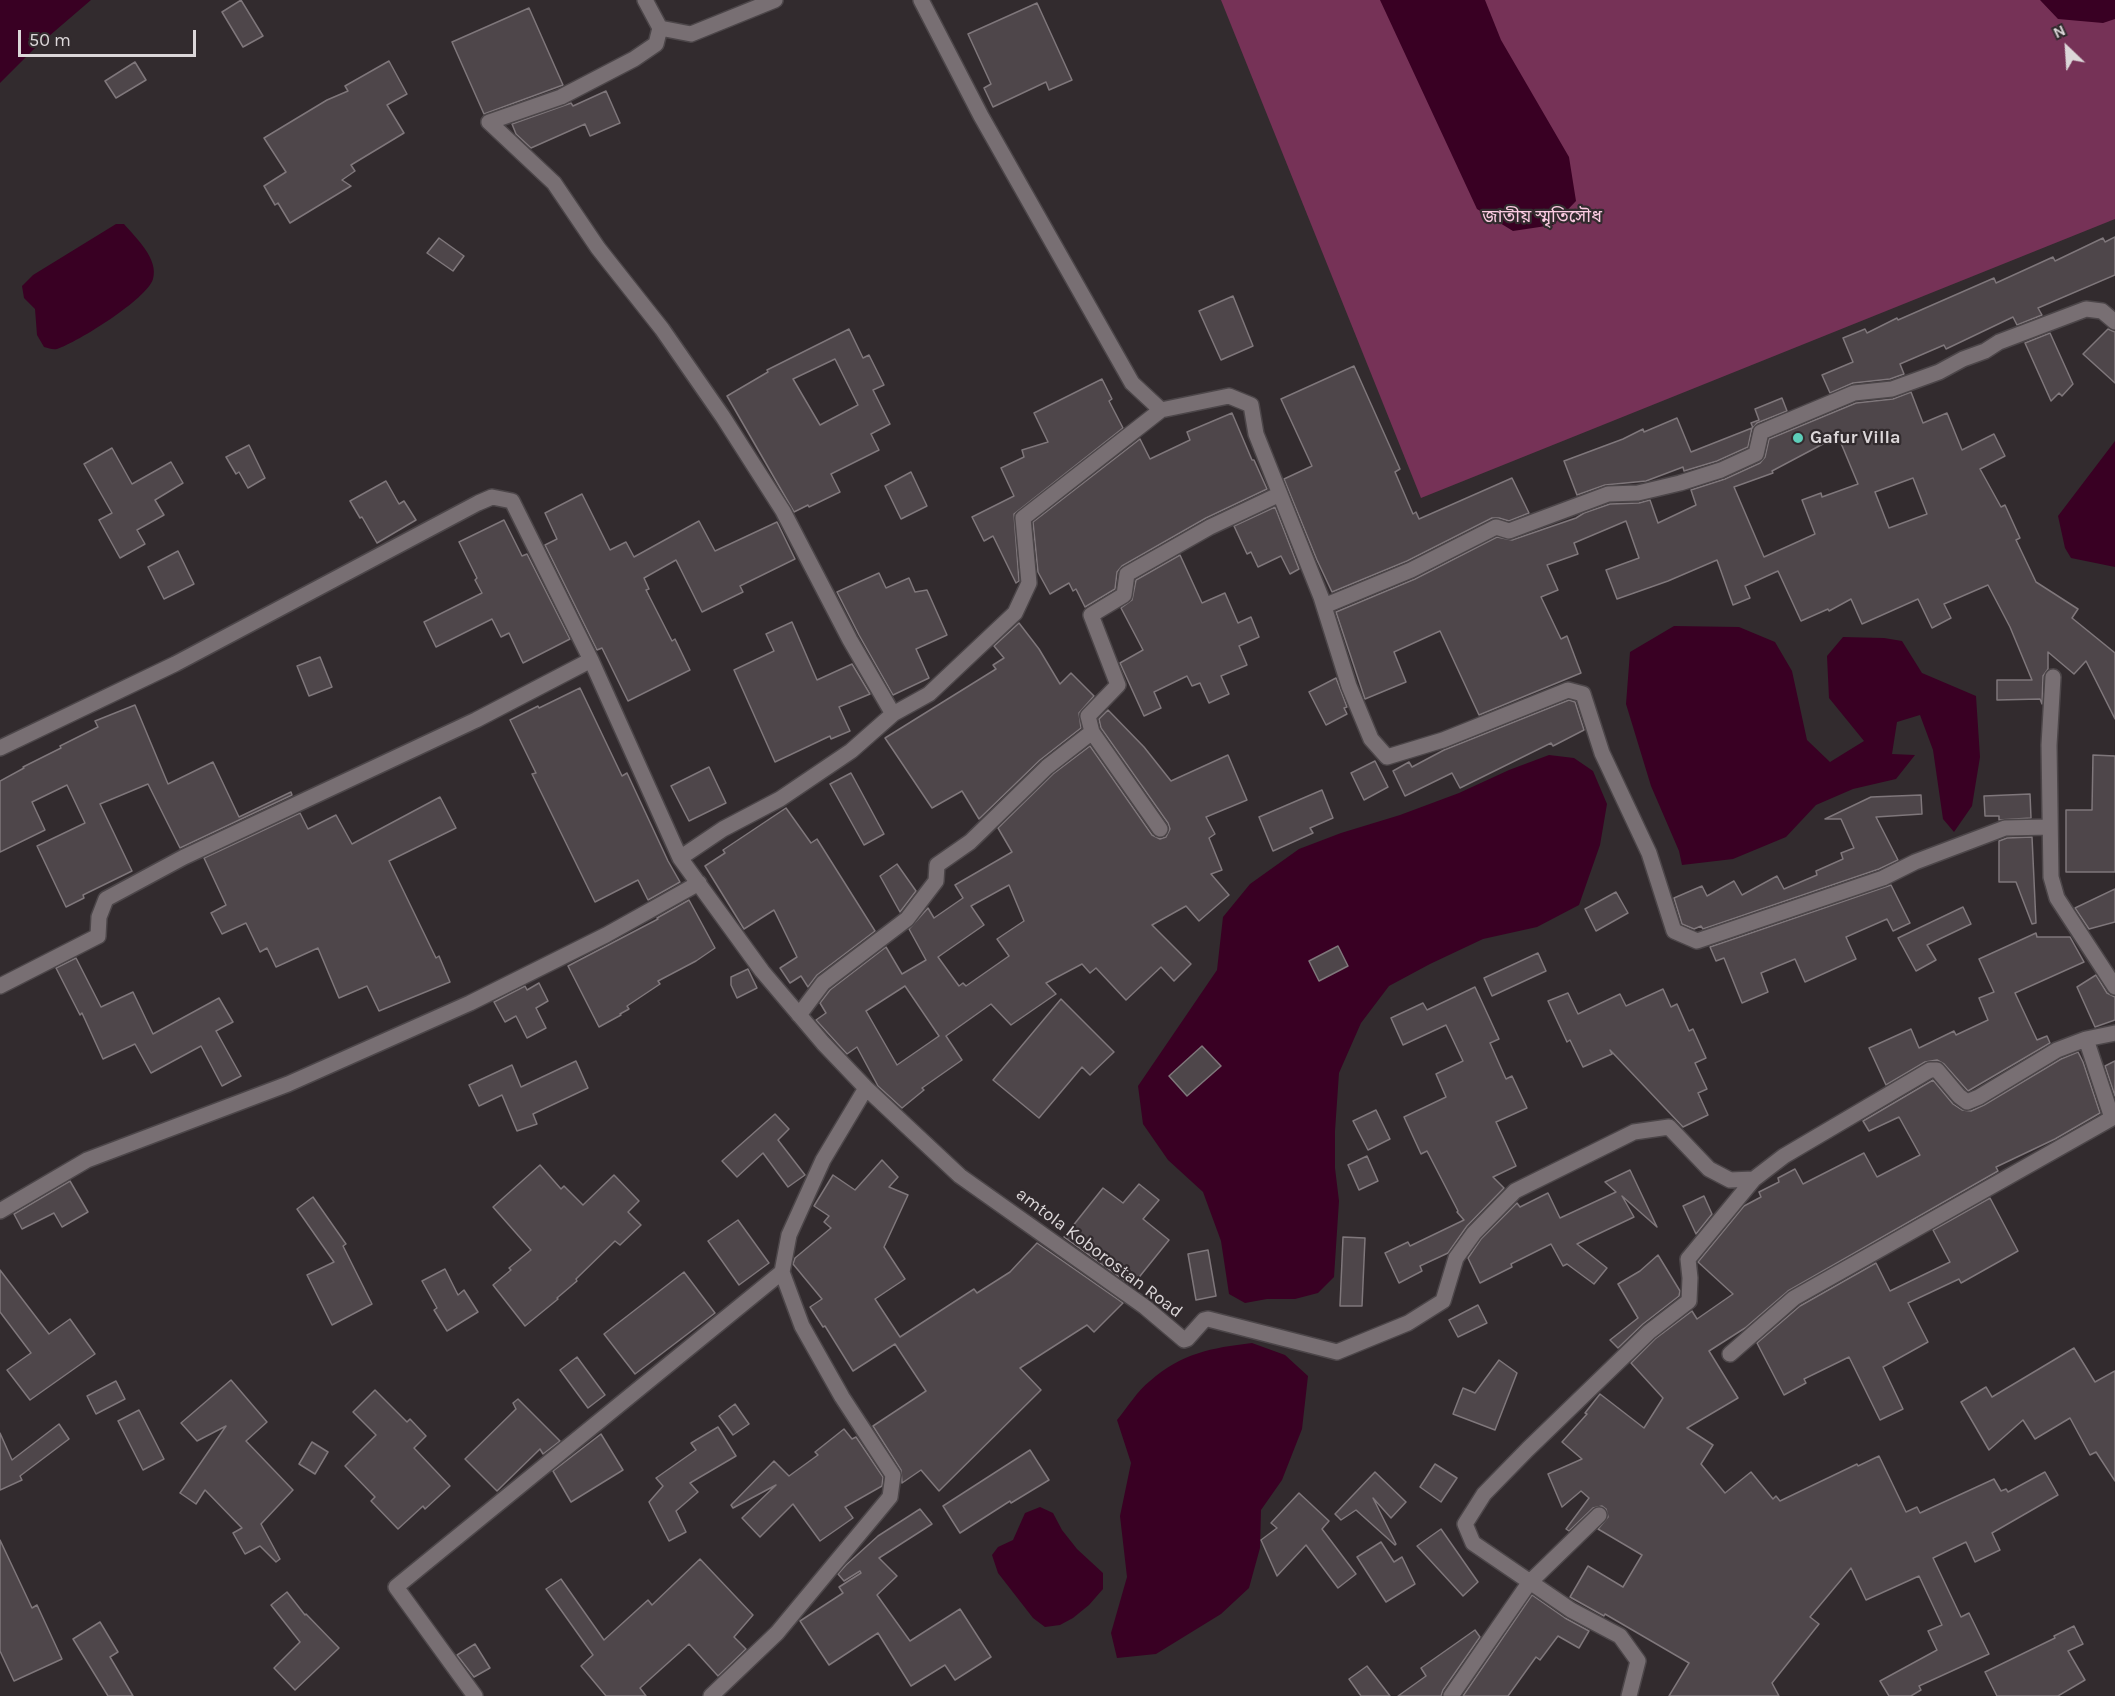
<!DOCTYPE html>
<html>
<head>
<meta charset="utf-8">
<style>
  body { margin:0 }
  #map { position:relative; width:2115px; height:1696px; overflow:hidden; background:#322b2e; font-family:Karla,sans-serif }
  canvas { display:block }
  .north { position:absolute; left:2037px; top:18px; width:60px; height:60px; -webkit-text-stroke:4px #322b2e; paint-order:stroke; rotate:335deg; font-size:16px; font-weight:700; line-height:24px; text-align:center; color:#dcd7d9 }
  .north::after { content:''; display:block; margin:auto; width:21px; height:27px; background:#dcd7d9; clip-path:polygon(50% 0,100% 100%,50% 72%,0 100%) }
  .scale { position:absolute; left:18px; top:30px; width:178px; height:27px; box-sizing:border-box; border:3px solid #dcd7d9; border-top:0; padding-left:8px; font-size:18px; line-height:21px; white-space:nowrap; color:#dcd7d9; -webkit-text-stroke:4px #322b2e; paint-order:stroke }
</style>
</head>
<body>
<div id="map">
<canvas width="2115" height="1696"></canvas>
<div class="north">N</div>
<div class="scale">50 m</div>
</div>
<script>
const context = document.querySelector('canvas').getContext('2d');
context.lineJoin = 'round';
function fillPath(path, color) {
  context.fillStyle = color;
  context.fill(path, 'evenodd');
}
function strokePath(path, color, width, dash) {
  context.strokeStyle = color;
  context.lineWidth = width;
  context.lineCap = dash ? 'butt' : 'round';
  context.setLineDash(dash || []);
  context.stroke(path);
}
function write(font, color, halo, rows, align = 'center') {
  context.font = font + ' Karla,"Noto Sans Bengali",sans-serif';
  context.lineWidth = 4.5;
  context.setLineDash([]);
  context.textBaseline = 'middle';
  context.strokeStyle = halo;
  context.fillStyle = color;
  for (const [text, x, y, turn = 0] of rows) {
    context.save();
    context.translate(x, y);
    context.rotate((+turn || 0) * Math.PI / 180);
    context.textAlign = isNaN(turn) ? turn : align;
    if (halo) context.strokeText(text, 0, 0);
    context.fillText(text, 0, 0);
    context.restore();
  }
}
fillPath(new Path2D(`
  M1221,0H2115V219L1421,498Z`), '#763257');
fillPath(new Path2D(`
  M0,0H91L34,49L0,83Z
  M1380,0H1485L1501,40L1569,157L1576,201L1553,225L1513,231L1477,209Z
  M2040,0H2115V19L2103,23L2058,19Z
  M116,224H124C136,238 159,259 153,279C147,299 78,342 57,349C52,350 49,348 44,347L37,335L35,309L24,298L22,286L33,275Z
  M2115,441V567L2071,558L2065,548L2058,516Z
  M1674,626L1739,627L1775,642L1792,671L1807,740L1830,762L1864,741L1829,698L1827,656L1843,637L1884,638L1902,641L1922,673L1976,696L1980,757L1972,806L1954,832L1943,819L1933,750L1920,715L1897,722L1892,754L1915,755L1896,779L1853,789L1816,805L1786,837L1733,859L1682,865L1679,851L1651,786L1626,704L1630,652Z
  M1549,755L1574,758L1593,771L1607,804L1600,845L1579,905L1537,927L1483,939L1430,964L1389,986L1361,1023L1339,1073L1335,1131V1168L1339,1201L1334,1277L1318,1293L1295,1299H1267L1245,1303L1229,1294L1221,1241L1203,1192L1168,1160L1143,1124L1138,1086L1217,970L1223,917L1250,884L1299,849L1341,833L1400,815L1459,793L1509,770Z
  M1252,1343L1285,1355L1308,1376L1302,1429L1282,1480L1261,1510L1260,1548L1249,1588L1221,1614L1156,1654L1117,1658L1111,1633L1127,1577L1120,1516L1131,1463L1117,1420C1128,1407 1137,1391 1150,1381C1182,1353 1211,1348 1252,1343Z
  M1040,1507L1053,1513L1062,1530L1077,1549L1103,1573V1589L1089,1605L1073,1618L1060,1625L1045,1627L1033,1618L998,1573L992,1555L998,1547L1013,1540L1025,1513Z`), '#390023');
const building = new Path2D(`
  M241,0L263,36L243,47L222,12Z
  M1037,3L1072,80L1049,90L1046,82L993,107L984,88L991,84L968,34Z
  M529,8L563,85L484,114L452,42Z
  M389,61L407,94L387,105L404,133L351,165L355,171L342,180L351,186L290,223L278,203L275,205L264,186L286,172L264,138L327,100L348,91L345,86Z
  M135,62L146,80L116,98L105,81Z
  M606,91L620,123L590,136L585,124L531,148L516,134L512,124L571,103L573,106Z
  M2115,237V275L2038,308L2042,315L2017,325L2013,317L1946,349L1944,345L1900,364L1904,374L1890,379L1853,383L1830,393L1822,375L1853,362L1843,338L1865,329L1867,333L1897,318L1898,320L1994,278L1996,283L2053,257L2055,261L2103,238L2105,242Z
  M439,238L464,256L453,271L427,253Z
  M1233,296L1253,346L1221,360L1199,311Z
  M849,329L863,358L869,355L884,385L873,390L890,424L871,434L879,450L831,474L840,492L809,507L808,505L794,512L727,396L768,372L767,370ZM835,359L858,405L820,425L793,379Z
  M2108,329L2115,332V383L2083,354Z
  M2050,333L2073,384L2062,396L2059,393L2051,401L2025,343Z
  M1354,366L1400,469L1395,472L1413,514L1416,512L1419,519L1512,478L1529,513L1509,521L1499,518H1492L1407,561L1332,592L1317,560L1284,479L1312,466L1281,399Z
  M1102,379L1112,399L1109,401L1123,428L1014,514L1019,581L1016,583L993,536L984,541L972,517L1014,496L1001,468L1024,457L1022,450L1048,442L1034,413Z
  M1911,392L1923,423L1947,413L1962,450L1994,434L2005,456L1980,469L2001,507L2005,505L2020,538L2016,540L2036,582L2078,609L2072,618L2115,653V719L2086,661L2074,674L2048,652V669L2043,676L2042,704L2040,699L1997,700V680H2032L2010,627L1988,585L1944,604L1951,618L1932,628L1918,599L1862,624L1851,599L1829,611L1828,609L1801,621L1778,571L1745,586L1750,598L1733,605L1717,560L1668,581L1617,599L1606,570L1639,558L1626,521L1574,543L1578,554L1547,565L1558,590L1541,597L1561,639L1567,636L1581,673L1479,715L1440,631L1394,652L1406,682L1365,699L1336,612L1415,579L1497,537L1512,540L1576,518L1584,513L1610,504L1639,503L1650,500L1658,523L1696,505L1691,490L1725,479L1760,463L1765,457L1769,439L1856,403L1893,399ZM1838,436L1858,484L1822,497L1821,493L1802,500L1815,534L1764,557L1734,487L1773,473L1772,471ZM1913,478L1927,514L1889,528L1875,492Z
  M1782,398L1787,411L1757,423L1753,428L1751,423L1759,420L1755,409Z
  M1232,413L1252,460H1254L1267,489L1206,518L1122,566L1117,572L1115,589L1085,607L1076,589L1073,591L1069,583L1050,594L1038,572L1033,522L1140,439L1150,459L1190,440L1187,432Z
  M1677,418L1691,452L1752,428L1748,447L1717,461L1684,471L1683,467L1646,481L1605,485L1577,495L1564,461L1623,439L1643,429L1644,432Z
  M249,445L265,478L248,488L239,472L236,474L226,457Z
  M112,448L132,484L171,462L183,483L155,500L164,515L137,530L145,544L120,558L99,520L112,513L84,464Z
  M911,472L927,506L901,519L885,486Z
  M386,481L399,504L404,501L416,520L377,543L362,517L360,518L350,501Z
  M582,494L610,550L626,542L634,557L699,521L715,551L777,522L795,559L740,586L743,592L702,612L676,560L644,578L649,589L646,590L672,641L675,639L690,670L628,701L602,648L597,650L545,545L557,539L545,513Z
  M1275,507L1299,569L1290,574L1281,556L1258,567L1251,552L1247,554L1234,526Z
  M504,520L522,556L527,554L570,639L523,663L509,633L501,637L492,619L436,647L424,622L482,593L475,580L477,578L459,542Z
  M178,551L194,584L164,599L148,567Z
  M1180,555L1202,603L1225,593L1238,623L1251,617L1259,637L1239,646L1247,665L1221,676L1229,694L1209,703L1200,683L1192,686L1187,676L1154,692L1161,708L1144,716L1120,663L1143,650L1121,608L1132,600L1136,580Z
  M879,573L886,588L909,578L915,592L927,590L947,635L916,649L929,678L893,695L859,635L837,592Z
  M792,622L817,680L852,664L870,694L839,707L850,731L831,739L830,736L775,762L734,670L774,651L766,634Z
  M1019,623L1039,649L1060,684L1071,673L1094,696L1079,713L1081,728L1040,760L979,819L962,791L932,808L885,738L996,669L993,665L1004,658L994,646Z
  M320,657L332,687L309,696L297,666Z
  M1336,678L1347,707L1344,708L1347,714L1326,725L1309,692Z
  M580,688L622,776L627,773L668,861L680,882L648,900L638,880L595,902L532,774L536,773L510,720L538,706L539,708Z
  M1569,700L1575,702L1584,730L1553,746L1551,743L1460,788L1452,773L1405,796L1393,771L1409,762L1412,767L1444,750Z
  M135,705L168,784L213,762L239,817L291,792L292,795L180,848L148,784L100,804L132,871L83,895L84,898L66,907L37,846L85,823L67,785L32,802L45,830L0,852V781L24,768L23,767L61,748L60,746L98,727L95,721Z
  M1108,710L1144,747L1171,781L1228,755L1247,800L1206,817L1215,834L1209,838L1222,870L1211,874L1229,895L1199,921L1186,906L1152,925L1191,964L1174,981L1161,967L1126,1000L1096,968L1090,973L1082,964L1046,983L1056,994L1011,1025L991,1004L946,1036L962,1060L922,1088L924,1090L902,1108L878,1086L857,1047L847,1054L816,1020L826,1013L820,1003L830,990L886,947L902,974L926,960L909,929L928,908L934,918L963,898L955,885L1012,852L998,828L1053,774L1090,746L1152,835L1160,839L1166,837L1170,829L1168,823L1101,728L1099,719ZM1009,885L1024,921L997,939L1009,956L966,986L963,983L959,986L938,957L984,925L971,906ZM905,986L939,1036L897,1065L866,1011Z
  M2093,755L2115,756V872H2066V810H2092Z
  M1375,761L1388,787L1364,800L1351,773Z
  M709,767L726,803L689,821L671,786Z
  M851,773L884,834L864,845L830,784Z
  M1322,790L1333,818L1310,828L1313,833L1273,851L1259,817Z
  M2030,794L2031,818L1999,820V816H1985L1984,796Z
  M1921,795L1922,814L1876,817L1898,860L1879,869L1703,929L1701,926L1694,929L1682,924L1674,898L1702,886L1707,896L1734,881L1742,895L1777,876L1784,889L1817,875L1816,871L1843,859L1841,853L1854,848L1841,819H1825L1871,797Z
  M440,797L456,828L389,861L436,958L439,956L450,982L379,1011L367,986L339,998L318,948L276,967L267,948L260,952L246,923L222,934L211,913L226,905L204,858L300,813L308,829L336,815L352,844Z
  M786,808L811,843L817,839L875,931L817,975L808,987L801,976L790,983L780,968L797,957L774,910L744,929L705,866L725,853L723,850Z
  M2032,837L2036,923L2032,924L2016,882H1999V841L2007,838Z
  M897,864L916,891L900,912L880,876Z
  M1891,885L1910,923L1893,931L1887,919L1846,937L1856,959L1805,982L1795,959L1761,973L1768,992L1742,1003L1724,958L1716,961L1710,947Z
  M2115,889V922L2089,929L2075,908Z
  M1616,892L1628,913L1596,931L1585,909Z
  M689,900L715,948L696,961L658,981L660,984L627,1006L629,1009L620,1014L621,1015L599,1027L568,966L658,919L657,918Z
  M1963,907L1971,924L1927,945L1936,960L1916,971L1898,938Z
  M2036,933L2037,937H2070L2084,962L2015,993L2037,1040L2047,1036L2050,1043L1968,1091L1944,1064L1937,1060L1925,1062L1886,1085L1869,1048L1911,1029L1919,1048L1954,1031L1956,1035L1988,1020L1979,998L1994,992L1979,959Z
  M1338,946L1348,966L1319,981L1309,961Z
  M1538,953L1546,971L1492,996L1484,978Z
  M76,958L101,1007L133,992L153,1034L219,998L233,1022L216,1031L241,1076L222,1086L201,1046L151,1073L135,1044L103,1059L82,1013L80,1015L56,968Z
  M748,969L757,988L737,998L731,985V977Z
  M2096,975L2107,993L2115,997V1020L2095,1027L2077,987Z
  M539,983L548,1001L536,1008L546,1028L527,1038L516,1016L505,1022L494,1002L525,986L527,990Z
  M1475,987L1499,1039L1490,1043L1506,1079L1512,1076L1527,1108L1496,1122L1516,1166L1493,1177L1504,1188L1467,1226L1448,1253L1420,1266L1422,1271L1399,1283L1385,1253L1408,1242L1410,1246L1464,1220L1457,1212L1458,1211L1427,1151L1421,1154L1404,1117L1446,1097L1436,1074L1463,1061L1446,1025L1403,1045L1391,1018L1423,1003L1427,1010Z
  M1663,989L1671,1007L1677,1004L1689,1031L1693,1029L1706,1058L1695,1063L1707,1089L1698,1093L1708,1115L1683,1127L1610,1050L1612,1054L1583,1067L1570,1040L1567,1042L1548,1001L1568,993L1578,1014L1620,994L1626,1006Z
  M1061,999L1114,1052L1090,1075L1082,1067L1039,1118L993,1080Z
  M1202,1046L1221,1066L1187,1096L1169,1076Z
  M2078,1052L2083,1062L2100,1113L2055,1139L1996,1167L1998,1171L1788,1291L1745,1328L1709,1351L1738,1398L1687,1428L1713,1445L1701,1464L1725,1493L1751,1472L1773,1499L1776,1496L1780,1501L1857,1464L1858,1466L1879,1456L1906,1512L1917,1507L1920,1513L1994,1479L2001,1491L2006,1489L2008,1492L2045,1472L2058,1495L1992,1533L2000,1550L1975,1562L1966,1542L1933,1558L1961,1617L1969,1613L1989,1654L1919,1686L1921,1690L1911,1696H1889L1880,1681L1937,1650L1928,1631L1942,1625L1919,1576L1866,1600L1851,1568L1810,1617L1819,1624L1772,1683L1779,1696H1669L1689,1663L1605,1614L1604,1616L1570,1597L1588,1566L1623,1587L1642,1555L1598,1529L1608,1517L1606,1509L1602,1506L1593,1508L1569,1531L1566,1529L1589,1498L1581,1491L1562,1507L1548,1474L1582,1459L1562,1442L1587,1414L1585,1413L1600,1394L1644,1428L1663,1398L1631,1363L1655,1339L1692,1311L1697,1319L1733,1294L1698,1262L1744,1206L1761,1197L1759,1192L1779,1182L1778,1178L1795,1169L1803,1184L1864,1153L1877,1177L1920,1155L1899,1117L1869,1131L1863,1121L1933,1080L1953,1104L1962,1110L1971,1111L1984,1105L2061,1059Z
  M576,1061L588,1088L533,1114L537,1124L517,1131L502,1095L479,1106L469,1085L512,1065L521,1087Z
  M2115,1061V1096L2105,1066Z
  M1376,1110L1390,1139L1368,1150L1353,1121Z
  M775,1114L789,1129L778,1140L805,1175L788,1187L763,1153L737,1177L722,1161Z
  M1367,1156L1378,1181L1359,1190L1348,1165Z
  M882,1160L898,1177L889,1187L908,1195L884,1247L905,1279L875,1299L900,1337L974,1289L977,1293L1010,1272L1037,1243L1123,1303L1094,1332L1087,1325L1020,1368L1041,1390L939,1491L921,1470L902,1483L901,1470L873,1426L926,1391L895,1344L853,1371L825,1326L823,1327L810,1307L822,1299L793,1264L795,1258L831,1228L824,1222L829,1216L814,1206L833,1175L855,1190Z
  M540,1165L561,1189L564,1186L583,1205L614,1175L639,1201L628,1212L641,1225L620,1245L615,1241L576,1279L577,1281L557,1298L558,1299L525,1326L493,1285L511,1270L509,1268L531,1250L493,1207Z
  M1630,1170L1657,1227L1622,1196L1634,1217L1577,1244L1607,1268L1594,1284L1567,1264L1563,1266L1551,1244L1511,1264L1512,1267L1480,1283L1468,1258L1481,1239L1517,1203L1520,1207L1548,1193L1560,1218L1616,1192L1605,1182Z
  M70,1181L88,1212L62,1227L54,1213L22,1229L14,1214Z
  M1139,1184L1159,1200L1143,1219L1169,1240L1132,1286L1064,1237L1103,1188L1123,1203Z
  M1704,1196L1712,1214L1696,1234L1683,1206Z
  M313,1197L346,1244L343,1246L372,1304L332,1325L307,1275L334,1262L297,1209Z
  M1990,1198L2018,1251L1961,1283L1959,1279L1908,1303L1928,1342L1883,1367L1903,1409L1880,1420L1849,1357L1804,1379L1806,1383L1784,1395L1757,1343L1800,1306L1876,1263L1890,1291L1950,1262L1933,1230Z
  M738,1220L769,1263L739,1285L708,1241Z
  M1343,1237L1365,1238L1362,1306H1340Z
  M1208,1250L1216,1296L1196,1300L1188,1254Z
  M1658,1255L1680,1291L1679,1296L1643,1324L1618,1348L1610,1340L1638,1318L1618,1284L1640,1271Z
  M445,1269L458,1295L464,1290L478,1312L447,1331L434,1310L437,1308L422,1281Z
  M0,1270L49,1334L70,1319L95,1354L30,1400L7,1370L31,1353L0,1312Z
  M684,1272L715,1313L635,1374L604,1334Z
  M1478,1305L1487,1323L1458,1337L1449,1320Z
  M2074,1348L2095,1382L2115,1371V1481L2096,1452L2090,1455L2070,1418L2035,1439L2023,1420L1989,1450L1961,1402L1986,1387L1992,1397Z
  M577,1357L605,1395L588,1408L560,1370Z
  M1499,1360L1517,1373L1495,1430L1453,1414L1463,1388L1475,1393Z
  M231,1380L267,1422L246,1441L293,1490L261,1524L280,1559L276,1562L260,1546L245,1554L233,1533L242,1528L205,1490L196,1504L180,1493L226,1426L197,1441L181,1423Z
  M116,1381L125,1399L96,1414L87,1396Z
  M375,1390L407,1422L410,1419L426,1436L414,1448L450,1486L425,1509L423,1506L398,1529L371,1501L375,1497L345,1466L376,1435L353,1412Z
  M518,1399L560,1441L543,1454L540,1449L497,1491L465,1459L516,1409L513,1403Z
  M735,1404L749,1424L733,1435L719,1416Z
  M139,1410L164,1459L143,1470L118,1421Z
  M59,1424L69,1439L20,1476L22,1480L0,1490V1433L12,1460Z
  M718,1427L736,1456L690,1483L698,1492L676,1511L686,1532L669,1541L649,1502L663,1486L656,1478L696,1450L691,1443Z
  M844,1429L852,1439L856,1437L883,1477L882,1486L845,1507L853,1518L820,1541L793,1504L760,1537L742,1518L776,1485L733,1508L731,1505L774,1461L789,1476L818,1455L815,1452Z
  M601,1434L623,1470L571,1502L553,1471Z
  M312,1442L328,1452L315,1474L299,1464Z
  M1030,1450L1049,1480L1011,1503L1010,1501L960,1533L943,1506Z
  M1435,1464L1457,1478L1441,1502L1420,1487Z
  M1375,1472L1406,1502L1391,1518L1373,1498L1396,1544L1395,1545L1356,1510L1341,1520L1335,1514Z
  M1299,1493L1329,1521L1322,1529L1356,1574L1338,1588L1306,1545L1277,1576L1261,1540L1277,1528L1271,1523Z
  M920,1509L932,1524L879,1558L897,1576L877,1595L910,1641L960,1609L991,1657L955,1680L945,1665L911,1686L878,1633L829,1665L800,1621L843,1593L839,1587L861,1573L860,1571L844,1581L838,1574L846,1565L878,1536Z
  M1441,1529L1478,1582L1463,1596L1417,1546Z
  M0,1540L32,1608L37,1605L62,1659L14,1681L0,1651Z
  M1381,1542L1394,1562L1402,1557L1415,1584L1386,1602L1357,1557Z
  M700,1559L753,1615L734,1637L746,1649L718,1676L689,1644L640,1688L646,1696H606L581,1666L593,1655L546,1589L561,1579L604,1640L648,1600L652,1605Z
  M287,1592L305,1615L306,1614L339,1648L295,1690L274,1668L300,1642L271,1605Z
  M1532,1595L1565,1618L1589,1631L1579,1648L1558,1636L1540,1660L1536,1657L1508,1696H1463Z
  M100,1622L118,1652L110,1657L133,1696H108L73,1639Z
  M2074,1626L2083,1644L2068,1651L2085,1680L2058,1696H1997L1985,1672L2055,1638L2054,1636Z
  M1475,1630L1480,1637L1443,1690L1441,1696H1398L1426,1676L1421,1668Z
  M475,1644L490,1668L474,1677L457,1655Z
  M1367,1666L1390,1696H1361L1349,1679Z`);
fillPath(building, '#4e464a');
strokePath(building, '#7f777b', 1.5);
const street = new Path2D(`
  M645,0L660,28L656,44L634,59L561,97L489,122L554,183L598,248L662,329L723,417L783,511L850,640L893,714L851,751L780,799L723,829L680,858
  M921,0L981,116L1132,383L1161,410
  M660,28L691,34L775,0
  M1324,606L1411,570L1496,527L1509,531L1608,494L1638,493L1680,483L1721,470L1756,454L1761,432L1854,393L1892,389L1939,372L1963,359L1985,351L1999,342L2086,309L2102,311L2115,322
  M2053,677L2049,745L2051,877L2057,898L2115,987
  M893,714L929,694L1015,613L1029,583L1023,518L1161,410L1229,396L1251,405L1256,434L1321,597L1349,686L1371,739L1387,757L1443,740L1568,690L1583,694L1602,753L1649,853L1674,931L1697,941L1883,878L1915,862L2005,828L2049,827
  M1092,732L1160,829
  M0,748L175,664L478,503L492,497L512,501L591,660L680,858L762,971L823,1043L866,1088L960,1176L1145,1307L1184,1340L1187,1339L1204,1320L1208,1319L1337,1352L1408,1323L1443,1301L1456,1258L1474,1233L1515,1191L1634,1132L1669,1127L1709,1169L1730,1180L1754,1179L1784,1156L1930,1070H1937L1959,1096L1967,1102L1979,1097L2057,1050L2086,1039L2115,1033
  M0,986L98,936L99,917L106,899L184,857L476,720L591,660
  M799,1015L823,983L907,919L936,881L937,865L970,842L1047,767L1092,732L1088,716L1118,685L1091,615L1124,595L1127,574L1210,527L1280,494
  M0,1211L87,1160L288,1084L470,1003L606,935L699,883
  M1730,1354L1794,1298L2112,1118L2086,1039
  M475,1696L396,1587L782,1272
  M711,1696L777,1633L890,1497L893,1475L842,1397L802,1326L782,1272L789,1235L823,1160L866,1088
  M1451,1696L1529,1583L1599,1515
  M1629,1696L1638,1661L1620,1636L1571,1610L1473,1543L1465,1524L1484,1494L1528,1449L1649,1332L1689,1301L1690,1278L1688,1259L1754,1179`);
strokePath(street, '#4c4649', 18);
strokePath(street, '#786f73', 15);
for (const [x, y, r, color] of [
  [1798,438,6,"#5dceb9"]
]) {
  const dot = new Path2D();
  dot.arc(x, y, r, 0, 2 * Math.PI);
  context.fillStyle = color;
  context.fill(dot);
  strokePath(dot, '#322b2e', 2);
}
write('18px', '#fbcce2', '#322b2e', [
  ["জাতীয় স্মৃতিসৌধ",1542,217]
]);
write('bold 18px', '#dcd7d9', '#322b2e', [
  ["Gafur Villa",1810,438]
], 'left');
write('18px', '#dcd7d9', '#322b2e', [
  ["amtola Koborostan Road",1099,1253,37]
]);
</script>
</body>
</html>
